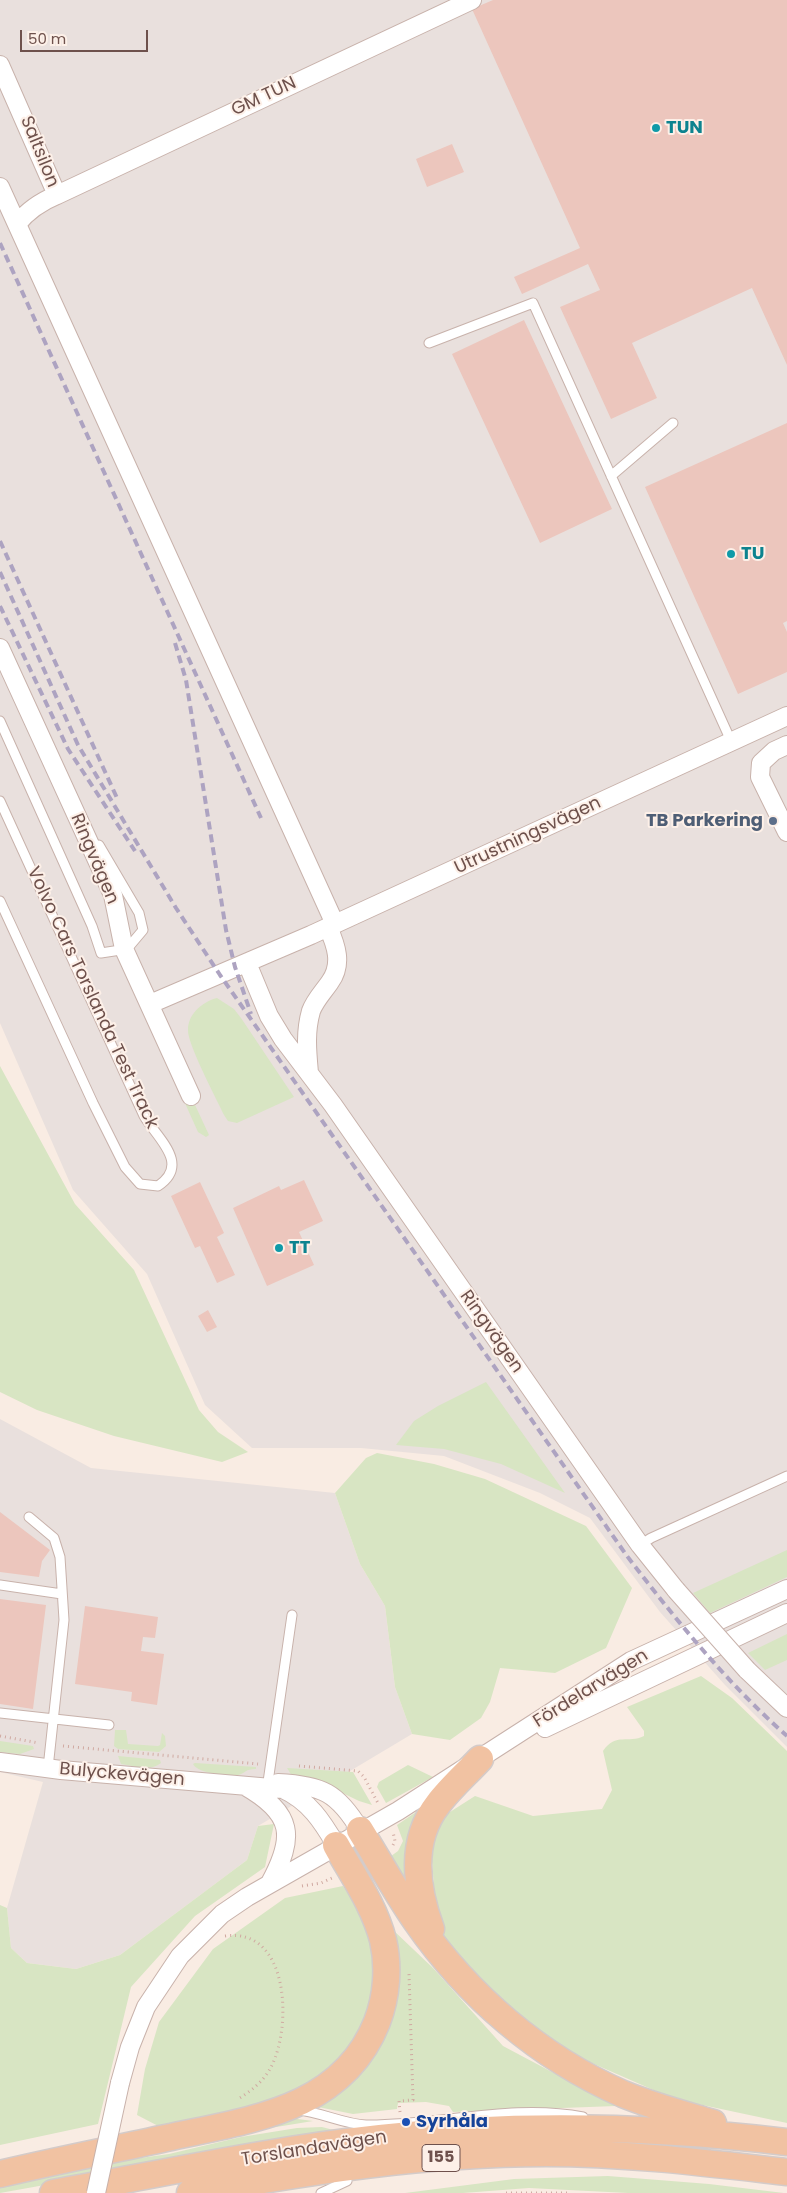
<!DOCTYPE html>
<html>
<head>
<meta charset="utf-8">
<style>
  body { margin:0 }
  #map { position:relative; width:787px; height:2193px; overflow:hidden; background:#f9ece3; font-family:Poppins,sans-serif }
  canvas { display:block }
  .scale { position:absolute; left:20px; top:30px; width:128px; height:22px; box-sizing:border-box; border:2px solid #6e514c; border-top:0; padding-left:6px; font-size:15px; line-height:18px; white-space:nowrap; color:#6e514c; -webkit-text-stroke:4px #fdf0e8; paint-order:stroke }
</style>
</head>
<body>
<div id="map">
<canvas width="787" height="2193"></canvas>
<div class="scale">50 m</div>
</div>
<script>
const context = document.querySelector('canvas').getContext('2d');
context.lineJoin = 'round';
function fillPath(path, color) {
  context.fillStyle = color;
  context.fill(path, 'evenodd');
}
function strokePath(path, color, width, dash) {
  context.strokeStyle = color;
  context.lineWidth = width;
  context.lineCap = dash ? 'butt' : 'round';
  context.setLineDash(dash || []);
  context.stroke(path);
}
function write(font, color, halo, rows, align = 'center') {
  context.font = font + ' Poppins,sans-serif';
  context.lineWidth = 4;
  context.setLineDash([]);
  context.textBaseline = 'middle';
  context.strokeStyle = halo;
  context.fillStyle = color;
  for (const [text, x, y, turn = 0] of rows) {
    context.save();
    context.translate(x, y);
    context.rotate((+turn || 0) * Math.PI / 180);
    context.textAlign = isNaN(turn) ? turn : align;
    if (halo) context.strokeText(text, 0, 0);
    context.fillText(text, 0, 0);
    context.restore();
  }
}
fillPath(new Path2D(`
  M0,0H787V1747L725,1685L660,1612L590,1518L540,1493L444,1456L361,1448H252L205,1405L147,1274L73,1190L0,1023Z
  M0,1419L91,1468L335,1493L360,1564L385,1606L395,1687L412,1734L258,1826L247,1860L120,1955L76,1969L27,1963L11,1948L7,1908L43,1782L0,1772Z`), '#e9e0dd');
fillPath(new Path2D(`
  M217,998L234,1009L241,1018L294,1097L237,1123L228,1121L224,1115C217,1100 187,1043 188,1030C188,1014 202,1002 217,998Z
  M160,1048L169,1049L209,1135L206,1137L198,1132Z
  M0,1066L75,1204L134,1270L199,1410L218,1432L248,1452L222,1462L114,1436L37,1410L0,1392Z
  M486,1382L565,1493L501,1464L444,1449L396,1445L414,1421L438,1406Z
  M377,1453L434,1464L485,1479L586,1526L632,1588L606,1648L555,1673L500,1668L490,1702L481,1718L450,1740L412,1734L395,1687L385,1606L360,1564L335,1493L366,1458Z
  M787,1550V1577L710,1613L693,1593Z
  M787,1634V1660L765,1670L748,1653Z
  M701,1676L732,1698L787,1751V2123L674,2099L578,2057L506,2007L446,1947L435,1899L431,1847L439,1819L475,1796L533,1816L602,1809L612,1790L603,1751C616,1732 628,1744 644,1736V1731L627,1707Z
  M115,1730H126L128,1744L158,1746L160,1745L162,1733L165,1736L166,1746L159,1752L118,1749L114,1746Z
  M0,1741L33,1746L34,1749L20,1754L0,1752Z
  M118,1756L160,1760L161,1763C150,1772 134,1766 121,1764Z
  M195,1763L256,1767V1769C245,1769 246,1773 238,1775C228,1777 197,1773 193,1764Z
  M408,1765L433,1777L386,1803L377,1787L379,1782Z
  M287,1768L353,1772L372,1805L359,1801L324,1784L292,1776Z
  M422,1808L411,1888L387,1859L398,1851L403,1841L397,1825Z
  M274,1824L265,1867L195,1916L131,1987L98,2124L0,2145V1905L7,1908L11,1948L27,1963L76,1969L120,1955L247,1860L258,1826Z
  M343,1886L369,1925L376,1993L343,2064L277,2102L164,2129L137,2115L145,2069L159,2022L213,1949L285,1898Z
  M392,1929L433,1968L503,2046L616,2106L453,2112L449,2106L426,2102L398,2103L397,2109L353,2114L318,2107C339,2092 357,2077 373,2056Z
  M290,2118L313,2121L264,2129Z
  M322,2127L341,2132L0,2193V2184L83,2166L169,2154L241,2137L297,2128Z
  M608,2176L709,2184L784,2193H628L529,2188L463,2193H405L514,2179Z`), '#d8e5c3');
fillPath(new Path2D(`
  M493,0H787V365L752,288L632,343L657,398L611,419L560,307L600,290L588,264L522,294L514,277L580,248L472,9Z
  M452,144L464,172L427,187L416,159Z
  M524,320L612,509L540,543L452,354Z
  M787,423V621L783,623L787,632V672L738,694L645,487Z
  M304,1180L323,1221L299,1232L314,1265L267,1286L233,1208L279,1186L281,1190Z
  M200,1182L224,1233L217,1237L235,1275L217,1283L200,1246L195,1248L171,1196Z
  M208,1310L217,1327L207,1332L198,1316Z
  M0,1512L50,1550L42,1561L39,1577L0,1572Z
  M0,1599L46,1605L33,1709L0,1704Z
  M85,1606L158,1617L155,1638L143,1637L141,1651L164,1654L157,1705L131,1701L132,1692L75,1684Z`), '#ecc6bd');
const lane = new Path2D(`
  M429,343L533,303L731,741
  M611,476L673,423
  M0,721L92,926L101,953L127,949L143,930L139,913L99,845
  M0,801L144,1116C157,1138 191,1164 158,1186L140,1184L125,1167L93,1103L0,901
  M29,1517L54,1538L60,1557L64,1620L48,1768
  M640,1545L651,1538L787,1476
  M0,1585L62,1594
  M0,1713L109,1725
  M268,1782L292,1615
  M298,2110C321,2112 343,2124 366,2125C438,2126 512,2103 583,2117
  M321,2193L347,2181`);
const street = new Path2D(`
  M0,65L57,195C40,202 28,210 17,224
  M0,187L335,924
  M57,195L472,0
  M0,648L113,895L124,949L191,1096
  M787,745L774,751L761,763L760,777L787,832
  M247,963L269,1016L283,1039L333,1105L640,1545L676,1590
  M150,1004L311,935L787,716
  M309,1073C307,1051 305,1032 311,1011C315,1000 324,991 330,982C343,964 336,945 328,927
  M747,1670L787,1708
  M545,1728L787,1613
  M0,1762L61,1770L283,1789C309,1801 322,1821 336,1845
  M278,1783C322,1785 338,1793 360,1830
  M245,1786C294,1814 295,1837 270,1883
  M120,2083L130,2047L146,2007L180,1956L222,1914L247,1897L398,1811L631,1661L787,1589`);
const primary = new Path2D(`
  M360,1830C379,1861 396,1892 416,1921C468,1996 539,2057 623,2094C652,2106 683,2114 713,2123
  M431,1929C416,1888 409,1841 438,1804C450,1788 466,1774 480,1759
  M0,2174C55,2161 111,2150 166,2138C248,2120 342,2111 377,2022C387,1996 389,1966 383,1940C374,1905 353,1876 336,1845
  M53,2193C161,2174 270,2150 380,2138C516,2123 651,2126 787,2142
  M190,2193C307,2171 426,2153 546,2153C627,2153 707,2163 787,2172`);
strokePath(lane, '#c8b2ab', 11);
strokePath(street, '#c8b2ab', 20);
strokePath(primary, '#d4cbc9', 29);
strokePath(new Path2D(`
  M0,1736L39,1743
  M63,1746L258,1764
  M299,1766L358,1771L364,1777L379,1805
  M393,1845L395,1841L393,1832
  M302,1886L321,1883L332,1878
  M225,1936C290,1927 292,2028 271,2067C264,2081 251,2091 238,2099
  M400,2112L399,2101L413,2100L409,1974
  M506,2193H567`), '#d0a9a1', 3, [1, 4]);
strokePath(lane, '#fff', 9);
strokePath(street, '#fff', 18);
strokePath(primary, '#f1c2a2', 26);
strokePath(new Path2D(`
  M0,243L261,818
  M0,541L117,798
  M0,572L78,745L176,908L220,975L627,1556C676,1620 727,1683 787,1736
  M0,606L68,749L135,851
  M175,643L186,680L226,930L235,967L251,1014`), '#ada3c1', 4, [8, 5]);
const streetBridge = new Path2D(`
  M676,1590L747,1670
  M96,2193L120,2083`);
strokePath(streetBridge, '#c8b2ab', 20, []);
strokePath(streetBridge, '#fff', 18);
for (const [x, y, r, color] of [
  [656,128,5,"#0f9aa8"],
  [731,554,5,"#0f9aa8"],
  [773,821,5,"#5c6f8a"],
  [279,1248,5,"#0f9aa8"],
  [406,2122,5,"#1a4fb4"]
]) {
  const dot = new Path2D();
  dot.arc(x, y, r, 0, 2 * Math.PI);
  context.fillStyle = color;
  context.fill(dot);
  strokePath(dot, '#fdf0e8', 2);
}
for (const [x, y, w] of [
  [441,2158,38]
]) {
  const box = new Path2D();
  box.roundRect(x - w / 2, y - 13.5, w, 27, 4);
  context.fillStyle = '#fdf0e8';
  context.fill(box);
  strokePath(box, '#6e514c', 1);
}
write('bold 16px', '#6e514c', null, [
  ["155",441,2158]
]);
write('18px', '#6e514c', '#fdf0e8', [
  ["GM TUN",264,97,-25],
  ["Saltsilon",39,152,68],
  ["Utrustningsvägen",528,836,-25],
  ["Ringvägen",94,859,67],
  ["Volvo Cars Torslanda Test Track",92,998,65],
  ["Ringvägen",491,1332,55],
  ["Fördelarvägen",591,1689,-32],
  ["Bulyckevägen",122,1775,5],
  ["Torslandavägen",314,2149,-9]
]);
write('bold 18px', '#0d838f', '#fdf0e8', [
  ["TUN",666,128],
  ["TU",741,554],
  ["TT",289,1248]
], 'left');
write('bold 18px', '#4e5e75', '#fdf0e8', [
  ["TB Parkering",763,821]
], 'right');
write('bold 18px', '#164399', '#fdf0e8', [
  ["Syrhåla",416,2122]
], 'left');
</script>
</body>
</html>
